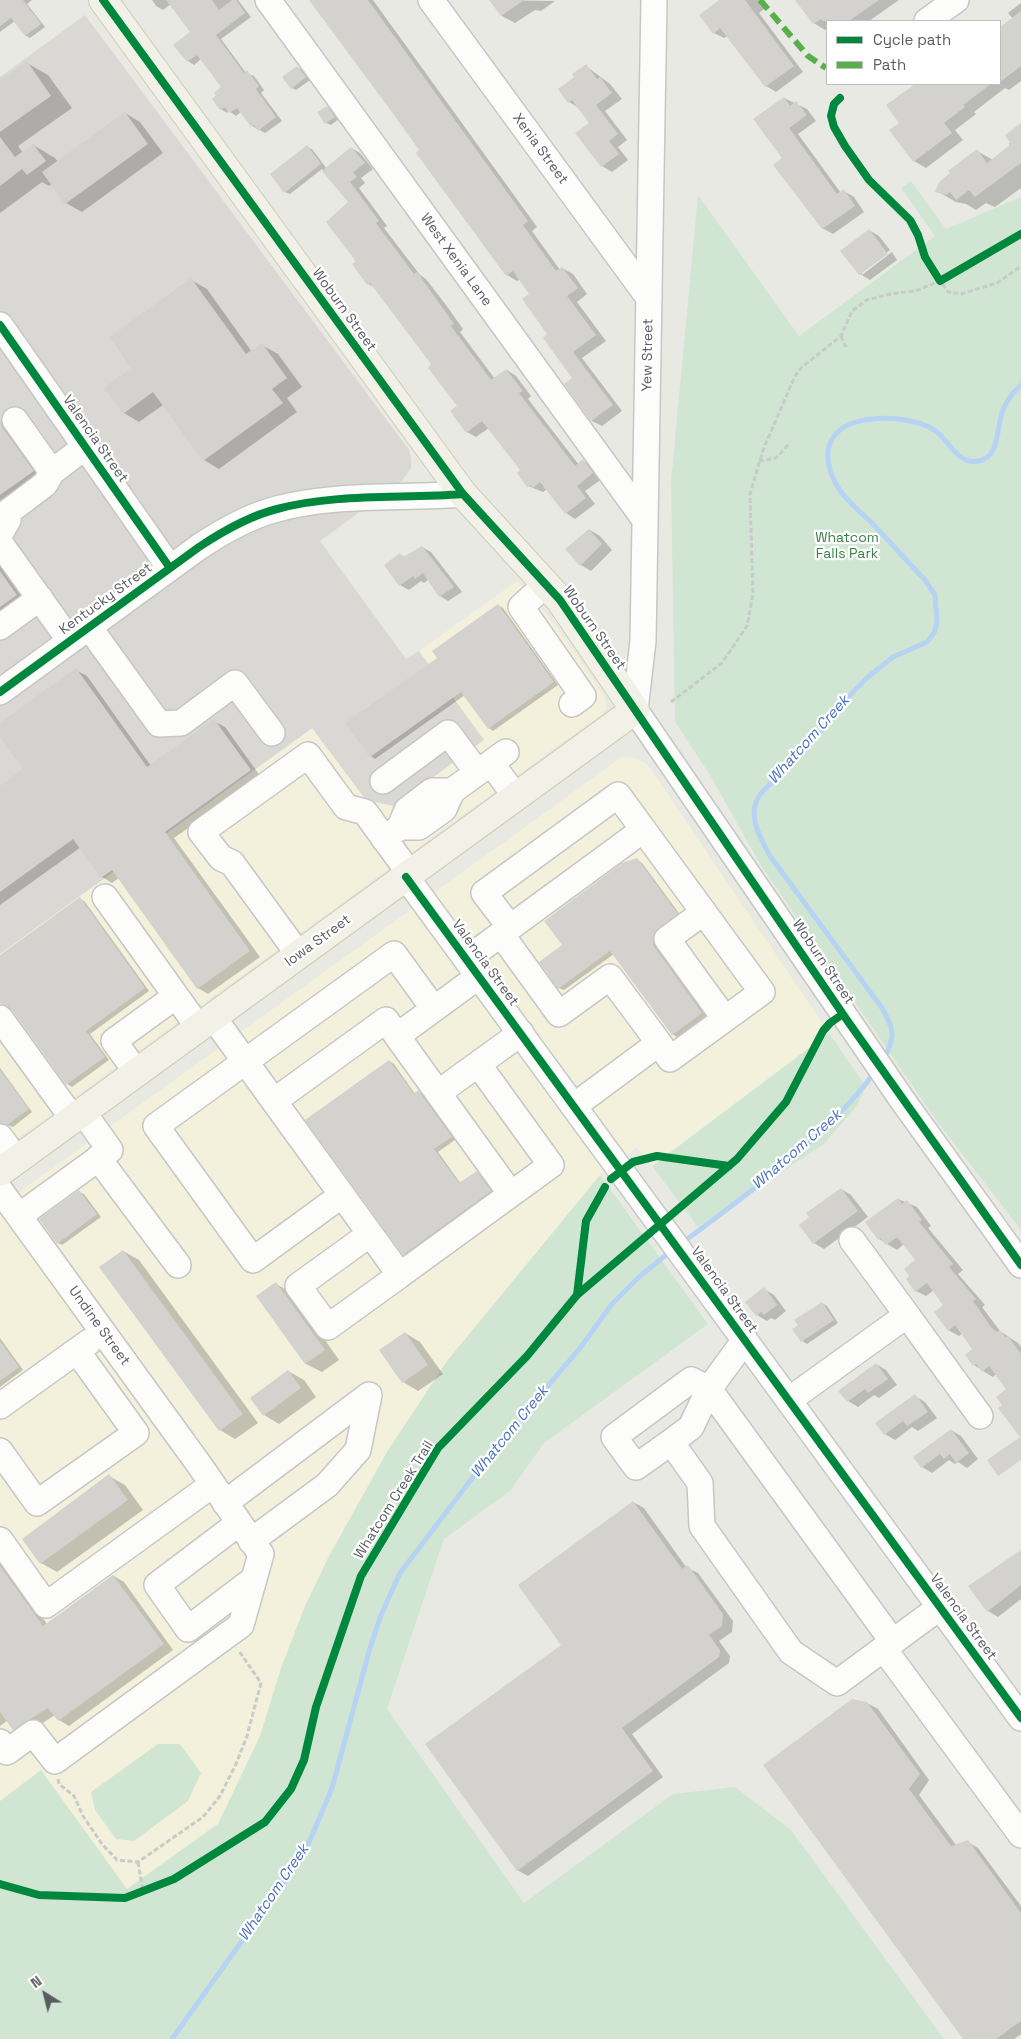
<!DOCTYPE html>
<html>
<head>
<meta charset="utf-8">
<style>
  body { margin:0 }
  #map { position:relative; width:1021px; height:2039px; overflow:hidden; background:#e9e9e4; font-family:"Space Grotesk",sans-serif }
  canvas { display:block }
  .legend { position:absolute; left:826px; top:20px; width:175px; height:65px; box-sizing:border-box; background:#fff; border:1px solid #bdbec0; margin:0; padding:6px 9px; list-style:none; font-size:15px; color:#5a5c61 }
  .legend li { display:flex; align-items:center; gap:10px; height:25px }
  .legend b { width:25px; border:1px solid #bdbec0 }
  .north { position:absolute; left:20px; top:1969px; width:50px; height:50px; -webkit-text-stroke:4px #fff; paint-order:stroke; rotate:324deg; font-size:14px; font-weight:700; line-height:20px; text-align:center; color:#5a5c61 }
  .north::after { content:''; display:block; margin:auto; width:18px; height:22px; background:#5a5c61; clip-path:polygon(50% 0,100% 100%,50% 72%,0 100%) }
</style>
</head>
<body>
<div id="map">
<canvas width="1021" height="2039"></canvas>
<ul class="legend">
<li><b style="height:6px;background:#00873e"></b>Cycle path</li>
<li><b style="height:6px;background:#58b04a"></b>Path</li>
</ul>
<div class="north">N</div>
</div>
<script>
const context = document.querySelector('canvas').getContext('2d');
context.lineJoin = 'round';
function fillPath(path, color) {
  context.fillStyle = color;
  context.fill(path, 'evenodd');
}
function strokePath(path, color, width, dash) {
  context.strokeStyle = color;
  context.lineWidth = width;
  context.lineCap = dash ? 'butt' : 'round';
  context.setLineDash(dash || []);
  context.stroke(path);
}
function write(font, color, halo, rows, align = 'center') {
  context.font = font + ' "Space Grotesk",sans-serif';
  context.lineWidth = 4.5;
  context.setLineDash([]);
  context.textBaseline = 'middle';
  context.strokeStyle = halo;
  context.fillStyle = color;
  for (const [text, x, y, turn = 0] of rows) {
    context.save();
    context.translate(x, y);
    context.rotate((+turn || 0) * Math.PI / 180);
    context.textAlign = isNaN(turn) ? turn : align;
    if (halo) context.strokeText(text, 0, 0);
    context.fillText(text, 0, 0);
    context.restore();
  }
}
fillPath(new Path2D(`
  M517,581L533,598L559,630L604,696L607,705L603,713L0,1151V954L313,728L366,800L484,740L419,651Z
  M622,757L634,758L643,762L650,768L829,1033L652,1166L637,1147L600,1175L448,1361L284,1776L127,1889L41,1771L0,1801V1206Z`), '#f3f1dc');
fillPath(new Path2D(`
  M85,15L409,450L411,459V468L402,481L320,541L406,659L419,651L484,740L394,806L366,800L312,728L0,954V77Z`), '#d9d8d4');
fillPath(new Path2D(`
  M911,181L946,229L1021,197V1230L936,1120L760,864L710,775L675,722L671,481L698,195L799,336L935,236L901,188Z
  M829,1033L866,1087L856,1107L824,1144L698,1227L652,1166Z
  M600,1175L708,1324L544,1443L510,1491L444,1539L387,1709L524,1903L673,1794L735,1787L791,1830L944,2039H0V1801L41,1770L127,1889L218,1824L260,1736L281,1668L305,1606L329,1556L387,1452L447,1361Z
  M158,1744H180L201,1773L188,1801L134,1841L116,1839L95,1810L91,1792Z`), '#d1e6d2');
fillPath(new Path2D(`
  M0,0H32L27,4L45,27L30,38L26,36L15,21L0,32Z
  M152,0H238L251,17L221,39L246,73L254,76L264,90L261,93L282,121L265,133L252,126L241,112L236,116L229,111L227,113L221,109L223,88L201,59L194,65L188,61L192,32L171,4L163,10L156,6Z
  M311,0H373L537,227L532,231L560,270L562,268L573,274L587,294L577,302L606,341L582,358L622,411L602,426L592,421L566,384L574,378L549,334L531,294L520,279L517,281L507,275L421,151Z
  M721,0H764L768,6L759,13L803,72L776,92L766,86L728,36L724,38L714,33Z
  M797,0H899L869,21H827V28L825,30L814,23Z
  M491,1L492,0L555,1L541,11L535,10L515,23L502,16Z
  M1021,3V81L1009,90L1005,88L974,112L976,114L955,130L963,140L926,168L914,161L901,123L910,92L922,84H1000V29L1013,19L1008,13Z
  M27,63L48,75L72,108L18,146L23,153L33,145L55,158L58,162L125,113L140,122L163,153L82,212L66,203L52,184L49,186L42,182L0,213V82Z
  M586,66L610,84L622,99L605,111L627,140L618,147L628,160L612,172L602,166L590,123L579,108L569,102L576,77Z
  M297,67L302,70L310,80L296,90L292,88Z
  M784,98L807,109L816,121L798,134L841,193L844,191L854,197L864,212L833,234L822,228L784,158Z
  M327,107L331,110L339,119L331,125L326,123Z
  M1021,124V188L995,207L986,203L976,210L966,204L956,202L937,191L977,151L993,160L1011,146L1009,144Z
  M307,147L312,149L327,169L351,148L360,153L373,169L361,178L365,183L359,188L387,226L384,228L420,275L426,279L446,305L463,329L460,332L495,379L507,370L516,376L531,396L528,399L579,465L583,461L593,466L602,479L585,491L595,504L575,519L566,513L547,489L543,492L528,486L522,471L489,428L476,437L467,432L458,406L432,364L376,288L368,284L356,262L350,202L322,169L290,194L285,192Z
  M869,230L879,236L890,250L862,272V275L892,252L897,260L870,280L860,274L842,251Z
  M191,280L207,289L252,352L262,345L278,354L302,387L287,398L297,412L219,469L204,460L163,405L139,422L124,413L133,368Z
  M0,422L9,434L20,440L48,480L0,515Z
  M590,530L600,536L612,550L591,571L581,565L567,550Z
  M422,547L431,552L462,592L448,601L440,596L429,579L424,583L421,581L409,590L400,585L401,555L404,557Z
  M0,567L9,572L32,604L0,627Z
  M498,605L503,608L558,685L493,731L489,728L465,695L375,759L371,756L438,658Z
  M76,670L87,676L151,766L214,721L225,727L261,777L174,838L260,957L208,994L198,988L119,878L112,883L102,877L81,847L0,905V787L25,769L0,735V725Z
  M637,860L642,863L681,916L658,935L657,948L706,1016L677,1037L672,1034L614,954L564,990L559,988L563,946Z
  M80,899L85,902L149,991L90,1034L109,1060L72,1087L67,1084L13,1009L0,1001V957Z
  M389,1061L394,1064L415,1094L418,1092L423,1094L456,1139L438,1152L461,1184L477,1172L481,1175L495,1194L408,1256L404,1254Z
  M0,1068L32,1112L13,1127L0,1123Z
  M841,1189L851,1195L868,1217L824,1249L814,1243Z
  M79,1192L84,1194L101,1217L62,1245L58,1243Z
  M898,1199L917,1207L931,1226L928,1228L963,1270L958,1274L985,1305L982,1307L1000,1331L1018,1343L1021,1347V1430L1004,1405L1007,1390L996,1374L993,1377L983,1371L974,1365L967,1355L974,1349L963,1333L959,1336L948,1330L945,1306L934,1290L926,1296L916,1291L917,1261L904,1244L897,1250L879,1239Z
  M123,1251L139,1260L258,1423L235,1439L220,1430Z
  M276,1284L292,1293L339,1360L322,1372L306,1364L258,1297Z
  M764,1289L774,1295L786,1311L775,1320L771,1318L767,1321L757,1315Z
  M822,1303L827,1306L838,1323L807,1344L802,1341Z
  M405,1333L420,1342L443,1374L418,1391L403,1382Z
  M0,1338L23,1370L0,1387Z
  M876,1364L886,1370L897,1385L879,1398L874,1395L858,1407L848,1401Z
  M288,1371L304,1380L316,1397L279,1424L264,1415Z
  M915,1396L925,1402L937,1418L918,1431L912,1427L895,1440L885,1434Z
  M951,1430L961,1436L978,1459L967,1468L958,1462L955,1464L949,1460L932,1473L922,1467Z
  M109,1476L125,1485L143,1510L57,1572L41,1563L23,1539Z
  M633,1502L644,1508L686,1567L698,1573L733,1621L732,1632L719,1641L730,1656L729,1663L632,1734L663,1777L528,1876L517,1870L563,1645Z
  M1021,1551V1599L998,1617L988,1611Z
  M0,1559L47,1624L114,1576L124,1582L173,1650L69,1726L59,1720L55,1715L24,1735L14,1729L8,1720L0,1726Z
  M867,1703L878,1709L929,1780L919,1795L956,1845L968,1842L978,1848L1021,1906V2034L1014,2039H964Z`), '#0003');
strokePath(new Path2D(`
  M884,1058C896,1037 894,1029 882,1008L770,856C759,836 745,812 762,792L806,749L847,698L868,677L893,657L927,642L934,633L937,623L935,595L925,580C907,561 889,541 871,522C860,512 847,501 839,489C830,475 823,455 832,439C848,412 907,415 931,428C948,436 956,466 979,461C998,457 997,432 1001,416C1004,404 1012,393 1021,385
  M682,1243C751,1191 823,1141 875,1072
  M172,2039L299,1861L311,1838L332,1788L370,1648L381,1615L400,1573L492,1452L580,1348L612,1304L639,1277L671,1251`), '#b7d3f4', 5);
fillPath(new Path2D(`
  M0,0H23L41,24L25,36L11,18L0,26Z
  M166,0H212L219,10L232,0H236L245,13L216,35L244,73L247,70L259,86L256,89L276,117L258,131L254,125L251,127L237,108L229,113L225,107L220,110L212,99L216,95L214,93L221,87L197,55L187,62L173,45L190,32Z
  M309,0H368L528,221L523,225L556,271L562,267L578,288L567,296L596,335L573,352L613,405L591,421L564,384L572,378L543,338L547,334L522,299L529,294L513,271L506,276L416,153L419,150L397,119Z
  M489,0H524L501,16Z
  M719,0H745L794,66L765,87L720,28L713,34L699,15Z
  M795,0H879L849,21H823L821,19L813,24Z
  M1021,11V66L1000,82V27Z
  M27,61L51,96L0,132V80Z
  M586,64L597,79L600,77L612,93L596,105L618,134L609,141L619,154L601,167L575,133L589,123L572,100L568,103L558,89L574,77L572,74Z
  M297,66L306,77L291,89L282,77Z
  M915,84H991L963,105L965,107L944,123L952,133L913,162L889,130L899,123L886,105Z
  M784,97L790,106L796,101L807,115L789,128L837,194L844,189L855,206L822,229L773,165L782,158L753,119Z
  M327,106L335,117L325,124L317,112Z
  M125,112L148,144L65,204L42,172Z
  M1021,123V163L975,197L969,190L956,200L950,192L946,195L935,192L939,182L950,173L948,171L977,149L987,163L1011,144L1005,135Z
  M0,137L15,157L33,144L46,161L27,175L22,169L0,186Z
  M307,145L321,164L284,193L270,174Z
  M351,147L365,163L353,172L357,177L350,182L379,221L376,223L414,274L417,272L454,324L451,326L491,380L506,369L523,391L519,393L575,466L583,459L593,473L577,486L586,498L565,514L540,482L533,488L530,485L527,487L517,473L520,470L482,421L466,433L450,411L457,406L428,368L431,364L370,283L367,285L352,264L355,262L354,259L326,222L348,202L322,171Z
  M869,229L888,254L859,275L840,251Z
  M191,278L246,354L262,343L287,378L272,389L283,403L203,461L153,392L123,414L104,388L131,368L110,337Z
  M0,421L3,428L34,471L0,495Z
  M589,529L602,544L580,566L565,549Z
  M422,546L454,587L439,597L423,573L415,579L413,576L399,586L384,565L400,553L403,557Z
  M0,571L17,595L0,607Z
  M498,604L554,682L488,729L461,692L370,757L345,723L437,658L432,651Z
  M76,668L147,767L214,719L251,770L165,832L250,951L197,989L112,870L101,878L73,839L0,892V786L23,769L0,737V723Z
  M637,858L678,914L654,933L653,945L702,1013L672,1035L610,951L558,989L539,962L562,945L544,921L622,863Z
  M80,897L145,988L86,1031L105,1057L66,1085L12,1010L0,1003V955Z
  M389,1060L414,1094L418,1090L452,1137L434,1149L459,1183L477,1171L491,1191L403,1255L305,1120Z
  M0,1070L29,1109L7,1125L0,1123Z
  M841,1188L858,1211L813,1244L799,1225L809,1217L806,1213Z
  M79,1190L97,1214L57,1244L39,1219Z
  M898,1198L902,1204L907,1200L922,1220L919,1222L953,1264L949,1267L976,1299L973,1301L991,1327L997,1332L1000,1330L1005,1337L1008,1336L1021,1354V1460L998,1476L987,1460L1020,1437L998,1408L1002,1405L996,1397L1006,1389L989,1366L982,1372L976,1364L973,1366L965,1355L972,1349L955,1325L948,1331L934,1312L943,1305L927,1283L915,1292L906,1279L909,1276L904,1269L915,1260L897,1237L886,1245L880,1238L878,1240L865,1222Z
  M123,1250L243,1414L219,1431L99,1267Z
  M276,1282L325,1350L305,1364L256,1296Z
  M764,1287L777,1305L764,1315L761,1312L756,1316L745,1302Z
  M822,1302L834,1320L801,1342L792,1329L798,1325L794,1320Z
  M405,1332L428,1365L402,1383L379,1350Z
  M0,1341L19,1367L0,1381Z
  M876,1363L888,1379L868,1393L865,1389L847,1402L838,1391Z
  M288,1370L301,1388L263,1416L250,1398Z
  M915,1394L928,1412L907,1426L903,1421L884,1435L875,1423Z
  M951,1429L969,1453L956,1463L950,1454L944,1459L940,1454L921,1468L913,1457Z
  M109,1474L128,1500L40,1564L22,1539Z
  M633,1501L682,1569L688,1565L723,1614L722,1626L709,1635L720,1650L719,1657L622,1728L653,1771L517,1871L425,1744L561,1645L518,1585Z
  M1021,1550V1585L987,1612L968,1586Z
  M0,1566L43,1626L113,1575L164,1644L58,1721L48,1708L13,1730L0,1712Z
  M852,1699L867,1702L920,1774L909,1789L951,1846L968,1840L1021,1913V2021L996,2039H963L763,1765Z`), '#d3d2cf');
const minor = new Path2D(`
  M268,0L645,520
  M431,0L649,298
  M654,0L643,641L635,710L903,1101L1021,1265
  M927,21L956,0
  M0,325L170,568
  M15,420L52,472
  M0,534L8,520L4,515L45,484L52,472L85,447
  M0,543L70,641
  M546,584L521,607L583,696L572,704
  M0,627L40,598
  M89,627L159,724L181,723L235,683L272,733
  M0,692L199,547C223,531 249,516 277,509C336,493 402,499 463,494
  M491,763L516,797
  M383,781L448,733L477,772
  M400,827H419L444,809L452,791
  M384,839L400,827L407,810L432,791H452L506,752
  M406,877L1021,1718
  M105,897L199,1028
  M704,912L667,939L725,1019
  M510,927L484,893L618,795L762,992L670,1059L659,1043L574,1106
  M501,934L559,1014L610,977L659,1043
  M299,955L232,863L221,858L201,832L308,755L346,807L365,812L410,874
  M467,959L643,830
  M213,1017L400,1275L328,1327L298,1286L370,1234
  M0,1018L73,1119
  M397,1036L438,1093
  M137,1073L114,1041L176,996
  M274,1101L386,1020L397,1036L479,976
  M0,1137L17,1160
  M98,1158L178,1265
  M0,1190L198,1463L261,1554L241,1625L55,1761L33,1733L7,1752L0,1742
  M511,1194L438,1093L521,1033
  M342,1195L253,1260L156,1126L394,954L434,1009
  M19,1216L110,1150L83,1112
  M852,1240L907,1315
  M400,1275L551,1165L478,1064
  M789,1400L907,1315L980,1416
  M0,1406L89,1342
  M671,1442L691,1427L709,1389L745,1340
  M0,1451L37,1503L136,1433L77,1351
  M225,1503L369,1395L358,1450L327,1485L251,1541
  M239,1523L157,1585L188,1629L254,1579
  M0,1540L46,1605L212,1485
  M893,1642L709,1389L691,1380L614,1437L636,1467L671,1442L700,1483L702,1526L791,1652L837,1683L940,1607
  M884,1649L1021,1835`);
const major = new Path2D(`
  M0,1172L635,710L560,600L463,494L103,0`);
strokePath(minor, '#c6c6c4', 28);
strokePath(major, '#d0ccb2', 30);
strokePath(new Path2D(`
  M841,336L846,347
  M759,461L776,458L788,445
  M671,702L722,663L747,626L753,594L750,494L763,450L795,376L802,367L841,336L852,311L867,300L890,294L915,291L940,281L948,292L961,294L997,283L1021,266
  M58,1779L59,1784L74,1796L83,1816L102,1844L117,1860L138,1862L203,1817L220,1796L236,1764L247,1736L261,1683L239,1651
  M138,1862L143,1891`), '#c7cbc9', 3, [5, 2.5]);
strokePath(minor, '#fcfcfb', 25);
strokePath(major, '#f1f1e7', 28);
strokePath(new Path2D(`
  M760,0L808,56L826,68`), '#58b04a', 6, [12, 6]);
strokePath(new Path2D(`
  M103,0L463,494L560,600L849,1023L1021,1265
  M840,98L834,104L831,116L834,127L845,146L869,180L910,220L918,235L925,257L940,281L1021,234
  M0,325L170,568
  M0,692L199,547C223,531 249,516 277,509C336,493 402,499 463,494
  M406,877L1021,1718
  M611,1179L633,1162L657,1156L729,1166
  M577,1295L586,1221L605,1187
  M0,1884L39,1895L125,1898L174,1879L265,1822L291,1789L304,1760L316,1707L361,1576L438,1448L527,1356L577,1295L737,1159L786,1102L823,1031L830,1023L843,1014`), '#00873e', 8);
write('14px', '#5a5c61', '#fff', [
  ["Xenia Street",540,149,54],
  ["West Xenia Lane",456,260,54],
  ["Woburn Street",344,310,54],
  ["Yew Street",648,355,-89],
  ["Valencia Street",95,439,55],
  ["Kentucky Street",106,599,-36],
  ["Woburn Street",594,628,55],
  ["Iowa Street",318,941,-36],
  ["Woburn Street",823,962,56],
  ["Valencia Street",485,963,54],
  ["Valencia Street",724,1290,54],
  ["Undine Street",99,1326,54],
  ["Whatcom Creek Trail",394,1500,-58],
  ["Valencia Street",963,1617,54]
]);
write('14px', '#388245', '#fff', [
  ["Whatcom",847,538],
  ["Falls Park",847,554]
]);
write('italic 15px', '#4771bc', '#fff', [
  ["Whatcom Creek",809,740,-48],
  ["Whatcom Creek",797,1150,-41],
  ["Whatcom Creek",510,1432,-51],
  ["Whatcom Creek",274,1893,-56]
]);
</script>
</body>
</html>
